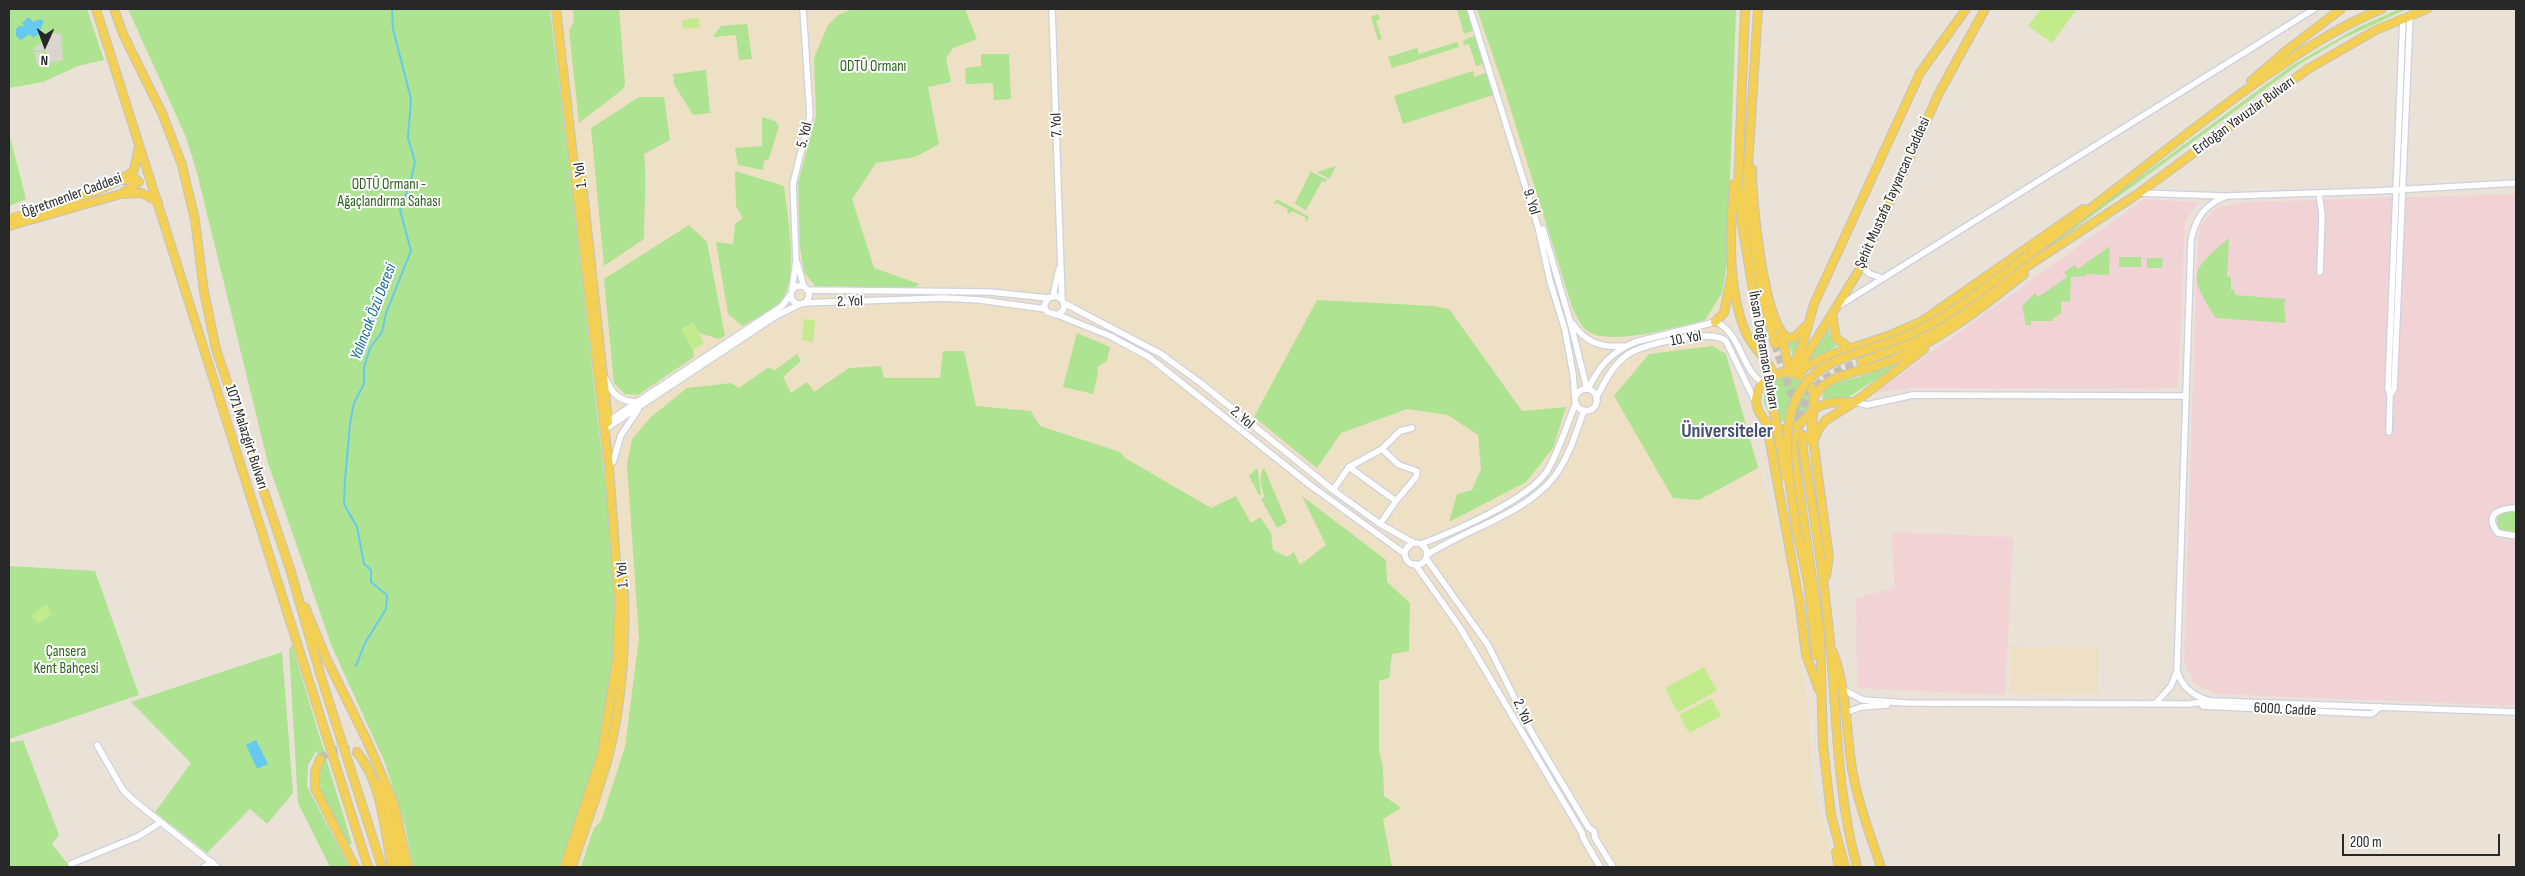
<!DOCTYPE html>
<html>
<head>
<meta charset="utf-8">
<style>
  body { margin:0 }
  #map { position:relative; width:2525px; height:876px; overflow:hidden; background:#eae2d7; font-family:"Sofia Sans Condensed",sans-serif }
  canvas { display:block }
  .frame { position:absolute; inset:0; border:10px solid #272727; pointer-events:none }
  .north { position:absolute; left:20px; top:20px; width:50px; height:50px; -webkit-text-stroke:4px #fff; paint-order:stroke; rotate:182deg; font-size:14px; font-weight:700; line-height:20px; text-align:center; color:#272727 }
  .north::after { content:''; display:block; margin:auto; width:18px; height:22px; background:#272727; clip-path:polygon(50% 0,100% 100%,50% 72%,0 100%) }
  .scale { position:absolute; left:2342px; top:834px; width:158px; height:22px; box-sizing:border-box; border:2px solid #272727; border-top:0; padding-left:6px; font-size:15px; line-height:18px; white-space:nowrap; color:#272727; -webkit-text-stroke:4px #fff; paint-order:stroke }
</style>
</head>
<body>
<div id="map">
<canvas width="2525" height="876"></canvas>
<div class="frame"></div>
<div class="north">N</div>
<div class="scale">200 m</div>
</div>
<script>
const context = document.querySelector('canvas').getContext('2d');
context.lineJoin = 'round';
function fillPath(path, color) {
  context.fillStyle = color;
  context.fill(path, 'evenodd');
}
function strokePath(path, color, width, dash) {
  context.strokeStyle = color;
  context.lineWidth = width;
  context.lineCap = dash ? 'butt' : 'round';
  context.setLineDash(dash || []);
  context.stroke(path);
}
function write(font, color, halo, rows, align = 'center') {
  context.font = font + ' "Sofia Sans Condensed",sans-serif';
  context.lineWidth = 4;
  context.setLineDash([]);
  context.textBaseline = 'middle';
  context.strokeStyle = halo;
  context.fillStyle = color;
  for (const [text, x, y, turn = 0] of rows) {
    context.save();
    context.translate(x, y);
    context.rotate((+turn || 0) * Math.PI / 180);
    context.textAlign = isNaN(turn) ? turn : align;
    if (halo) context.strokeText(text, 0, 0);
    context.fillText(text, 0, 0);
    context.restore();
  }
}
fillPath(new Path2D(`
  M128,9H1736L1727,264L1722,293L1726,354L1786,559L1808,709L1813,785L1834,867H414L405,825L385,763L332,647L268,463L197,173L186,137Z
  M2012,646L2099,648L2098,691L2091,695L2011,692Z`), '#ede0c5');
fillPath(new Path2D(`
  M2516,194V706L2215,694L2194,683L2184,661L2197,259L2200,227L2216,208L2246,202Z
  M2144,199L2199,202L2185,221L2178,387L2157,389L1913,388L1875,393Z
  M1892,532L2013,537L2005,695L1857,688L1856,598L1894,588Z`), '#f2d3d5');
fillPath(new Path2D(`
  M9,9H87L104,60L78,66L43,82L9,88Z
  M128,9H550C566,138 581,266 595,395C607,504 627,622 604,730C594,777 576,823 559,867H413L405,825L385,763L332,647L268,463L197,173L186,137Z
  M573,9H619L625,84L623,89L579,123L569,30L574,21Z
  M853,9H965L977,39L953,48L946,58L951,82L928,87L939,144L915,157L876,163L852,199L874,268L919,284L914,288L815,286L804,272L800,247L798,183L816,116L814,58L828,25L838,15Z
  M1457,9H1468L1474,28L1472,31L1464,34Z
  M1477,9H1736L1727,264L1722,293L1705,320C1679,326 1606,349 1585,329C1580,325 1577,316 1573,310L1505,91Z
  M2399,9H2407L2342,39L2298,65L2033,259L2031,257L2291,66L2357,28Z
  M1378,14L1380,19L1376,21L1382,39L1378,40L1371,17Z
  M747,24L752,59L739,60L736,35L713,37L721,26Z
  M1473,36L1477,37L1487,68L1484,69L1482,64L1476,66L1469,44L1464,45L1463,41Z
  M1457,42L1459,47L1392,68L1388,57L1417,48L1419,54Z
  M981,54H1009L1011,99L994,100L993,83L966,84L965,68L981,66Z
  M706,70L710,113L693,115L674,84L673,74Z
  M1473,71L1474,77L1489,72L1496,94L1403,124L1394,96Z
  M639,97H664L670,140L644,154C647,182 644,210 644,239L604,266L591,128Z
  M762,117L775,121L779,126L769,159L764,161L763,170L738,165L735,148L762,146Z
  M9,133L26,199L9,206Z
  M1336,166L1329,179L1317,172Z
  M1308,170L1327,180L1325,182L1322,181L1306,210L1309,212L1292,202L1295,203L1310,173Z
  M735,171L784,186C787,215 800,277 781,301C772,312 754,319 742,326L728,314L716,242L733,244L735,224L743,218L736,206Z
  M1277,199L1309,217L1307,221L1305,222L1306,218L1292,211L1290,214L1287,212L1288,209L1277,203L1273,205Z
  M689,225L707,242L725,336L719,339L699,333L693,323L682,329L693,350L694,357L638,395L625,394L614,383L604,279Z
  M2229,238L2227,277H2231V290H2234L2235,295L2286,299L2284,303L2286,323L2216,318C2188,274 2189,272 2229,238Z
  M2110,246L2109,275L2086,274V276L2071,277L2070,302L2061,301V314L2053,318V321H2031V325H2026L2022,306L2035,293L2038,297L2067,277L2064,272L2075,265L2078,269Z
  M2119,257H2141V267H2119Z
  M2147,258H2163L2162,268H2147Z
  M1317,300L1434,306L1449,309L1522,411L1566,407L1553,448L1526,482L1449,522L1457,494L1472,490L1481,469L1478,435L1448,415L1407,409L1341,433L1317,468L1254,417Z
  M1828,328L1832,340L1837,346L1808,361Z
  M1077,333L1110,347L1107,361L1097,367L1098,373L1093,394L1063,387Z
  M1802,336L1794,358L1787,340Z
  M1712,346L1726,354L1758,468L1699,500L1673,498L1614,396L1649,354Z
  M943,351H964L976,406L1031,411L1040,426L1120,452L1125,458L1211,508L1236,496L1251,523L1260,517L1271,533L1273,550L1287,557L1294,552L1300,565L1326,545L1302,496L1386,560L1387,582L1410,603L1409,651L1392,654L1389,678L1379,681V750L1383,767L1384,796L1401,808L1383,819L1392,867H581L594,828L601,821L625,747L639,638L627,464L632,439L651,417L687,388L731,383L739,388L769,367L774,371L797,354L801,361L783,377L791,393L807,382L814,392L849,368L881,366L884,378H940Z
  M1895,364L1896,366L1846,399H1822L1824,390L1833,383L1859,377Z
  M1764 399a23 23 0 1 1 46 0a23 23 0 1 1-46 0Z
  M1257,468L1258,471L1261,495H1259L1249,476Z
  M1264,468L1287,522L1277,528L1261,499L1265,497C1261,488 1258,476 1264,468Z
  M2505,511H2516V534H2502L2498,530L2497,517Z
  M9,566L95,571L139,695L9,739Z
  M292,645L352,844H348C335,818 312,792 322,762L316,751L308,765L307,786L349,867H330L298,803L289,650Z
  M282,652L293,793L267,824L250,809L207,853L155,812L191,763L131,702Z
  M23,740L59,835L52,844L70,867H9V743Z`), '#ade391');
fillPath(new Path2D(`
  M2041,9H2077L2052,43L2028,26Z
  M699,18L700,27L683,29L682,20Z
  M804,319L815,320L813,342L802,340Z
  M693,323L704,343L693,350L682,330Z
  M46,604L52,614L38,624L31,616Z
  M95,661L103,664L98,676L92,675Z
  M1704,667L1717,691L1678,712L1665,688Z
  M1711,698L1721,716L1689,733L1679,715Z`), '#c2eb8c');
fillPath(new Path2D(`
  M53,33L61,34L63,60L37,65L34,52H42L44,56L47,53L46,51L32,50Z`), '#dad5ce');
fillPath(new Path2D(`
  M29,17L33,22L40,19L44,21L40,30L42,32L33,38L30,34L21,40L16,36V29L19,26H24L22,23Z
  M256,740L268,764L257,769L246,745Z`), '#66caf0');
strokePath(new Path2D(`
  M356,666L365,643L386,609L387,595L371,582V570L364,564L357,527L344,504L345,480L350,424L354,403L364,384V367L370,348L382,332L386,313L411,251L400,210L410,184L415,162L408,138L411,99L393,29L392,9`), '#66caf0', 2);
strokePath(new Path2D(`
  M1775,344L1793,399L1800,429
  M1798,418C1812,383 1826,374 1861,362
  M320,759C333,748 341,747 357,752`), '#c3bdb4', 8, [8, 4]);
const minor = new Path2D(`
  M1052,9L1062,300C1066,307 1064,312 1057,315L1047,312L1044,306L1048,298L1057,296L1062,300
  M1470,9L1538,227L1550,281L1565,330L1573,374L1575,399
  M2139,193L2224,196
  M2319,193L2322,215L2320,272
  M1543,229L1570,321L1587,389
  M797,263L804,287
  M1861,267L1870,274L1882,278
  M791 295a9 9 0 1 1 18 0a9 9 0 1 1-18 0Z
  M792,290L796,261L793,184L810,115L803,9
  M807,290L990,292L1048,298
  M1053,296L1059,269
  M803,303L943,298L980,300L1045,309
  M1064,303L1161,354L1202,384L1333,490L1380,524L1414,543
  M1837,307L2314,9
  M1058,315L1110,336L1149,357L1310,485L1405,554
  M1573,324C1585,342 1601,348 1623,346
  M606,379C611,393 620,402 636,402
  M1588,389C1600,365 1610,353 1635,342L1715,322C1741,331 1740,369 1763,383
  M1575 400a11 11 0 1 1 22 0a11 11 0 1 1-22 0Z
  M2390,395L2394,389L2410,15
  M1596,398C1605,382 1612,366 1627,355C1641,344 1713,328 1726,341L1756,403
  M1855,402L1867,405L1913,395L2185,396
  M607,422L782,306L791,294
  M604,430L776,316L800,304
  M2389,432L2390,395L2388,389L2403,18
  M1382,449L1399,465L1417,471L1416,477L1396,501
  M613,462L621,435L638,410
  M1349,467L1396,501L1380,524
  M1333,490L1349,467L1382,449L1400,431L1412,428
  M2516,508C2500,508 2483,514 2498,533L2516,536
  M1405 554a11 11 0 1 1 22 0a11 11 0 1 1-22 0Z
  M1421,544C1453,532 1528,500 1547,471C1560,449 1566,426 1576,403
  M1427,555C1466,529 1525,514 1554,477C1569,457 1576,433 1584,410
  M1426,558L1488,645L1533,735L1589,828L1594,831L1595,838L1613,867
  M1415,564L1459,626L1582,833L1583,838L1600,867
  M2177,671C2182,687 2194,697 2211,701
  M1842,689L1863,700L1906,703L2188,704L2213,701L2516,712
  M2156,703L2171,686L2177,671L2191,241C2195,218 2205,204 2227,196L2376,191L2516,183
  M2203,706L2372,714L2380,707
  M1845,713L1861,707L1887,705
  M97,745L123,790L132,799L217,867
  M71,864L139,836L161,822
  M204,867L212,862`);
const major = new Path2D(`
  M96,9L368,867
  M114,9L123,34L162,113L182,165L195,220L204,292L216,349L290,569L322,680L382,867
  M556,9L609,467L619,602L617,658L602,753L564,867
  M1745,9L1738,189L1742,224L1762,345
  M1758,9L1746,198L1763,298L1775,344
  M2251,81L2286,51L2341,9
  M1752,169C1752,202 1763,318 1787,338L1795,337L1806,326
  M581,172L608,422
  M124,180L134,178L139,182L125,191
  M1734,184C1730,232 1727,288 1746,333C1753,349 1769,359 1774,375
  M9,219C39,210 113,190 134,170L138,151
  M9,226L121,194L142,193L158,202
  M2032,252C2109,197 2180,136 2257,82C2297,54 2337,27 2382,9
  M1832,314L1836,338L1850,348
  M1715,322L1724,313L1731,277
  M1781,333L1790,373
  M1861,362L1908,344L1951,322L2029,265L2139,193L2308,69L2376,30L2427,9
  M1790,373L1802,347L1814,304L1920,73L1966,9
  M1799,373L1807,366L1830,355L1888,336L1922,321L2083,209
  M1797,375L1803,361L1861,267L1938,95L1985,9
  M1814,397C1827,373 1859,373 1883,364C1937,343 1979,310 2024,274
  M1766,421L1799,600L1806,655L1819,690
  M1786,434L1792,442L1820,632L1823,748
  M1792,442L1796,435L1801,434L1813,442L1819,428L1826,420L1855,402L1924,349
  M1802,443C1813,509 1824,575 1830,642C1837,718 1837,793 1857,867
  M1800,545L1808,583L1816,655
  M1826,576L1829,557L1812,431C1811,419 1816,405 1813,393C1801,350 1735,382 1763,418C1768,424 1775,428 1783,429C1803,430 1805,413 1820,406C1831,401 1843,402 1855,402
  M305,607L327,660L368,743L394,804L408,867
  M1833,652C1847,689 1846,730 1852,769C1858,803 1870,834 1881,867
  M1823,744L1831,815L1845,867
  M357,752C382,783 384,829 392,867
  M320,759L315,772V788L355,867
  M381,784L400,867
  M1836,852L1839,867
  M572,867C584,830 599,792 609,754C623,701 627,630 623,575`);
strokePath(minor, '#cdd0e1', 8);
strokePath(major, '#c3c3c3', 10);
strokePath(minor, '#fff', 5.5);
strokePath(major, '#f3cf53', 8);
const majorBridge = new Path2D(`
  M1762,345L1786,478
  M1795,524L1800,545
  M1796,528C1789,473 1768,394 1832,363C1859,350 1889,345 1917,331C1958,311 1995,279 2032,252`);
strokePath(majorBridge, '#c3c3c3', 10, []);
strokePath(majorBridge, '#f3cf53', 8);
write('15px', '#266317', '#fff', [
  ["ODTÜ Ormanı",873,67],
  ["ODTÜ Ormanı -",389,185],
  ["Ağaçlandırma Sahası",389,202],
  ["Çansera",66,652],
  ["Kent Bahçesi",66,669]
]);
write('15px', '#272727', '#fff', [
  ["Erdoğan Yavuzlar Bulvarı",2244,116,-36],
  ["7. Yol",1057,125,-92],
  ["5. Yol",805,135,-76],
  ["1. Yol",581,175,-97],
  ["Şehit Mustafa Tayyarcan Caddesi",1893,193,-66],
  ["Öğretmenler Caddesi",72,196,-20],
  ["9. Yol",1531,202,73],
  ["2. Yol",850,302,-2],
  ["10. Yol",1686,339,-10],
  ["İhsan Doğramacı Bulvarı",1763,350,80],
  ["2. Yol",1242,418,40],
  ["1071 Malazgirt Bulvarı",246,437,72],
  ["1. Yol",623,575,-94],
  ["6000. Cadde",2285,710,3],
  ["2. Yol",1522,712,65]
]);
write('italic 16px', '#0a6697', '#fff', [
  ["Yalıncak Özü Deresi",374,312,-69]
]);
write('bold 20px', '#474f77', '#fff', [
  ["Üniversiteler",1727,432]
]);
</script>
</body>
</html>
